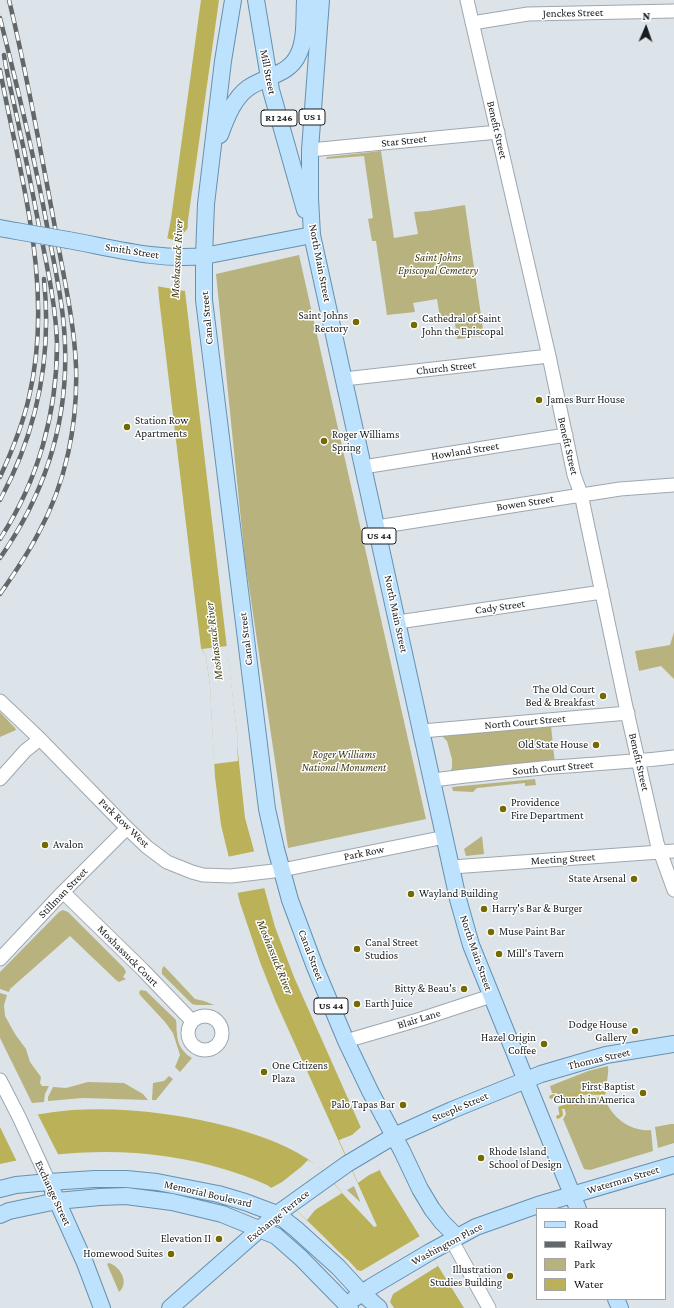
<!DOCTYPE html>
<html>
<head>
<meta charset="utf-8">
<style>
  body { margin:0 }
  #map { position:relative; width:674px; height:1308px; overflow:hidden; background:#dce4ea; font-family:"Crimson Pro",serif }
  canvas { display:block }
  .legend { position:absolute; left:536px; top:1208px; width:130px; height:92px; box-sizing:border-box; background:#fff; border:1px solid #a3a4a5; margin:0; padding:5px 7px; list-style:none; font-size:12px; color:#191c1e }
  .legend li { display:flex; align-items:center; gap:8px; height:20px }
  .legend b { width:20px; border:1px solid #a3a4a5 }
  .north { position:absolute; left:626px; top:8px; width:40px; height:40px; -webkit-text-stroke:3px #fff; paint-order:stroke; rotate:2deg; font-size:11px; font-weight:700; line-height:16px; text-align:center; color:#191c1e }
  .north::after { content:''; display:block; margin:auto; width:14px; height:18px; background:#191c1e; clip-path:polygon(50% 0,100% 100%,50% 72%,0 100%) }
</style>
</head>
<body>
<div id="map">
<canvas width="674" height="1308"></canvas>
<ul class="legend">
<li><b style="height:5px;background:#bce2fe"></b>Road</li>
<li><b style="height:5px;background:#62676a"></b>Railway</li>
<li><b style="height:11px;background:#b8b27f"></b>Park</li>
<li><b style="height:11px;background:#bbb158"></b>Water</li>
</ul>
<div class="north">N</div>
</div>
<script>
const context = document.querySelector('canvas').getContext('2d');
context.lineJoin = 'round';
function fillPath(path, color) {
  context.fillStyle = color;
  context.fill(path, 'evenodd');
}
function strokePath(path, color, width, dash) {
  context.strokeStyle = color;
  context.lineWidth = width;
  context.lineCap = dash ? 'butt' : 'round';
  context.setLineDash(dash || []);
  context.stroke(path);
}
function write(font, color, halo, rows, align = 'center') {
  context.font = font + ' "Crimson Pro",serif';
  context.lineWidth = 3;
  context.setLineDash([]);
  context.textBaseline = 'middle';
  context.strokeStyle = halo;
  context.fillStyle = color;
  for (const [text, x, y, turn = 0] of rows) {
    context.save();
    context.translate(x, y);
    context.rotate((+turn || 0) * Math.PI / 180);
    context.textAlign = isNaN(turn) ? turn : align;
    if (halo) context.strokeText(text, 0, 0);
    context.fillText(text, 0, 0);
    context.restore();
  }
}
fillPath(new Path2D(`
  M381,151L394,238L418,234L414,212L428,211L465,205L484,336L457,339L454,316L440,318L437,299L413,303L415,312L387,315L376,241H372L368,219L373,218L364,156L326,159L327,157Z
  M299,255L426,819L288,848L245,560L216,274Z
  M674,632V679L661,666L639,671L635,651L670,645Z
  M0,712L15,728L16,730L0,737Z
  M551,726L555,764L450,774L452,767V759L447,741L442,736Z
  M535,779L536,785L525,786V783L477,788L473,792L453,791L452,787Z
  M482,836L484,854L466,856L464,849Z
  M63,910L68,912L124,968L126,972L123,977L126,979L119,982L116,980L70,936L10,989L9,992L0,989V972L59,912Z
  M164,966L195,999L204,1001L214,1005H196L192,1004L162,974V969Z
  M141,990L146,991L176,1020C177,1025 176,1029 177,1033C177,1044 183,1053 192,1058L180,1072L175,1067L180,1055L173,1033L165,1022L140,995L139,992Z
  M0,993L7,995L4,1005L5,1016L15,1034L26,1049L30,1062L41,1077L40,1083L42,1086H49L45,1094L44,1102L32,1103L0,1038Z
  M608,1066C609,1076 606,1084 604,1093H584L560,1099L557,1093H552L550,1086L588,1071Z
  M169,1076L173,1079L156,1100H152L153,1083L164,1081Z
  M88,1082L124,1083L143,1094L148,1100L83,1098L48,1101V1097L53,1087L66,1088Z
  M605,1099C612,1118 631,1132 651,1130L653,1151L590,1170L584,1169L563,1119L566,1114L564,1107L586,1100Z
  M671,1124H674V1143L658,1148L655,1127Z
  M354,1186L360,1201V1202L347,1190Z
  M109,1263C120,1266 130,1283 119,1292L107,1264Z`), '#b8b27f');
fillPath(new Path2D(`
  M201,0H219L188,220L185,291L238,742L237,744L245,818L275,927L294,977L382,1175L464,1308H374C370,1297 363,1279 357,1270C351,1262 342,1255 335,1248C320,1233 304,1217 287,1202C281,1196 274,1189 267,1185C254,1179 240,1174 227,1170C154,1147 74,1147 0,1164V1121C24,1117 48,1112 72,1110C127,1107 181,1114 234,1128C262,1136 293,1147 316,1165C327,1173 335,1184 343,1194C353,1205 364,1216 374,1227L377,1226L275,1000L260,962L240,903L221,825L215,777L210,686L206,657L201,648L194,591L159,298L158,286L171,219Z`), '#bbb158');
fillPath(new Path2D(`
  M189,227L188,261L185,291L156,286L166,238L174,240L180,237Z
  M227,646L238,742L237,744L238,761L214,764L210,686L206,657L202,649Z
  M256,851L265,888L237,893L227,857Z
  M37,1113L59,1156L17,1162L0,1127V1119Z
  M361,1127L380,1170L369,1175L358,1183L339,1140L352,1135Z
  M308,1160L317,1165L327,1175L342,1193L315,1210L307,1220L271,1188L282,1182L301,1167Z
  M420,1236L438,1266L393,1294L390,1302L394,1308H374L357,1270L361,1271L363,1270Z`), '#dce4ea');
strokePath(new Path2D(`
  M551,1097L554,1096L557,1100L584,1093H604
  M558,1117L561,1115V1113L560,1108L586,1100L605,1099`), '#bbb158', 3.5);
const minor = new Path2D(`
  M467,0L549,356L574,475L581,494L626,707L657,843L674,890
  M472,23L528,14L674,11
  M310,150L498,132
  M344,379L549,356
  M363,467L566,435
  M377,527L620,489L674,485
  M398,622L602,592
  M0,701L40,739L127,828L147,847L167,862L192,872L203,875L231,876L282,870L445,837
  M422,731L628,713
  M0,779L25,751L40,739
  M433,780C472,775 512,771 552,767C593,764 633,762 674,757
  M452,867L674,851
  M63,892L143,970L192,1021
  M0,959L63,892L127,828
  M188 1033a17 17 0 1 1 34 0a17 17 0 1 1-34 0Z
  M346,1041L421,1019L491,996
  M0,1080L19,1117L49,1182
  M456,1248L489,1308`);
const major = new Path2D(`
  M233,0L223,61L206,204L204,256V300L267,809L276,849L290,900L315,967L346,1041L370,1091L402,1151L420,1189L432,1209L442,1222L457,1237
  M256,0L271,90L305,210
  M321,0L310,150V198L312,235L458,899L471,945L578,1209
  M220,135C226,119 233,99 248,88C265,76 289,75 298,55C306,40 304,16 305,0
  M0,228L16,231
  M68,240C113,248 159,261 204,256L312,235
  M0,1189L16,1185L49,1182L95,1179H126L157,1182L218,1194L245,1202L277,1214L296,1229L338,1267L362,1293L379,1308
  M53,1192L85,1263L102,1308
  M0,1215L9,1211L57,1201L100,1197L126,1196L172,1202L222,1214L276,1236L301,1258L350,1308
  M355,1298L371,1287L430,1252L476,1227L538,1205L674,1165
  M616,1299L620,1308
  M170,1308L277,1214L347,1164L394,1136L452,1110L541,1074L606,1055L674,1044`);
strokePath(minor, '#9fa7ad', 15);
strokePath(major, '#6690af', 18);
strokePath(minor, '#fff', 13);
strokePath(major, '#bce2fe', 16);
const rail = new Path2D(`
  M0,18C18,89 35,159 48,231C55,269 64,307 65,345C68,423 44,495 0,558
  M0,70C20,177 55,287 29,397C23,424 12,451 0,477
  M0,500C37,432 52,357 44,279
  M0,539C38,481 57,413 57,344C56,308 48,271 41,236C34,201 28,167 20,132C15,106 8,81 4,55
  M0,594C14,574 27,555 38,534C66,483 78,424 76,366C74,318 62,270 54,222C40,148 27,74 9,0`);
strokePath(rail, '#62676a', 4.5);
strokePath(rail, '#fff', 3, [9]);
const majorBridge = new Path2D(`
  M16,231L68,240`);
strokePath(majorBridge, '#6690af', 18, []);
strokePath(majorBridge, '#bce2fe', 16);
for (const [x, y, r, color] of [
  [356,322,4,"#746a01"],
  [414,325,4,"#746a01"],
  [539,400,4,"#746a01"],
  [127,427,4,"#746a01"],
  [324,441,4,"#746a01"],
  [603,696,4,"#746a01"],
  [596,745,4,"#746a01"],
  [503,809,4,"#746a01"],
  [45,845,4,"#746a01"],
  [634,879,4,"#746a01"],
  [411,894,4,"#746a01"],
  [484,909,4,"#746a01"],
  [491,932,4,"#746a01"],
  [357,949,4,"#746a01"],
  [499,954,4,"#746a01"],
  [464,989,4,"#746a01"],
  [357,1004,4,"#746a01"],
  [635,1031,4,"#746a01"],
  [544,1044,4,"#746a01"],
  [264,1072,4,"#746a01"],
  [643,1093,4,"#746a01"],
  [403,1105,4,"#746a01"],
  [481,1158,4,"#746a01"],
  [219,1239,4,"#746a01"],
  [171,1254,4,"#746a01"],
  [510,1276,4,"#746a01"]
]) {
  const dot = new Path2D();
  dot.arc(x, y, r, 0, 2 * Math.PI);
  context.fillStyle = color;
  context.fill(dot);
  strokePath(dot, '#fff', 1.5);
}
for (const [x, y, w] of [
  [312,117,26],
  [279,118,36],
  [379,536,34],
  [331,1006,34]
]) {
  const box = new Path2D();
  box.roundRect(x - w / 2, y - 8, w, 16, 3);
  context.fillStyle = '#fff';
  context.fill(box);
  strokePath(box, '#191c1e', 1);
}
write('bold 10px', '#191c1e', null, [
  ["US 1",312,117],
  ["RI 246",279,118],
  ["US 44",379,536],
  ["US 44",331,1006]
]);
write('11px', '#191c1e', '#fff', [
  ["Jenckes Street",573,13,-1],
  ["Mill Street",268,72,79],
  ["Benefit Street",497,130,77],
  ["Star Street",404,141,-6],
  ["Smith Street",132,251,9],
  ["North Main Street",320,263,79],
  ["Canal Street",207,318,-95],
  ["Church Street",446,368,-6],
  ["Benefit Street",568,446,77],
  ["Howland Street",465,451,-9],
  ["Bowen Street",525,503,-9],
  ["Cady Street",500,607,-8],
  ["North Main Street",396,614,78],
  ["Canal Street",246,639,-97],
  ["North Court Street",525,722,-5],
  ["Benefit Street",639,762,77],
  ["South Court Street",553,768,-5],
  ["Park Row West",124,823,44],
  ["Park Row",364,853,-11],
  ["Meeting Street",563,859,-4],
  ["Stillman Street",63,893,-46],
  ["North Main Street",476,953,71],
  ["Canal Street",311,955,69],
  ["Moshassuck Court",128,956,45],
  ["Blair Lane",419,1019,-17],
  ["Thomas Street",599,1059,-13],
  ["Steeple Street",460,1107,-23],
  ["Waterman Street",623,1180,-17],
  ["Exchange Street",53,1193,65],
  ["Memorial Boulevard",208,1194,13],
  ["Exchange Terrace",278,1216,-39],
  ["Washington Place",447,1244,-28]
]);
write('italic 11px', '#403c15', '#fff', [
  ["Saint Johns",438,258],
  ["Episcopal Cemetery",438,271],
  ["Roger Williams",344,755],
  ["National Monument",344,768]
]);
write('11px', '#191c1e', '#fff', [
  ["Saint Johns",348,316,"right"],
  ["Rectory",348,329,"right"],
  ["Cathedral of Saint",422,319],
  ["John the Episcopal",422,332],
  ["James Burr House",547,400],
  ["Station Row",135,421],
  ["Apartments",135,434],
  ["Roger Williams",332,435],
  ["Spring",332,448],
  ["The Old Court",595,690,"right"],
  ["Bed & Breakfast",595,703,"right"],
  ["Old State House",588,745,"right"],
  ["Providence",511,803],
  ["Fire Department",511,816],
  ["Avalon",53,845],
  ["State Arsenal",626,879,"right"],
  ["Wayland Building",419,894],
  ["Harry's Bar & Burger",492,909],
  ["Muse Paint Bar",499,932],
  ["Canal Street",365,943],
  ["Studios",365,956],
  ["Mill's Tavern",507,954],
  ["Bitty & Beau's",456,989,"right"],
  ["Earth Juice",365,1004],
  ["Dodge House",627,1025,"right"],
  ["Gallery",627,1038,"right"],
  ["Hazel Origin",536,1038,"right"],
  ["Coffee",536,1051,"right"],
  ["One Citizens",272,1066],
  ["Plaza",272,1079],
  ["First Baptist",635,1087,"right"],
  ["Church in America",635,1100,"right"],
  ["Palo Tapas Bar",395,1105,"right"],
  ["Rhode Island",489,1152],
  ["School of Design",489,1165],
  ["Elevation II",211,1239,"right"],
  ["Homewood Suites",163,1254,"right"],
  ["Illustration",502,1270,"right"],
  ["Studies Building",502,1283,"right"]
], 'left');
write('italic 12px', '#3e3a13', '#fff', [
  ["Moshassuck River",177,259,-87],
  ["Moshassuck River",214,641,-97],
  ["Moshassuck River",275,957,68]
]);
</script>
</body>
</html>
